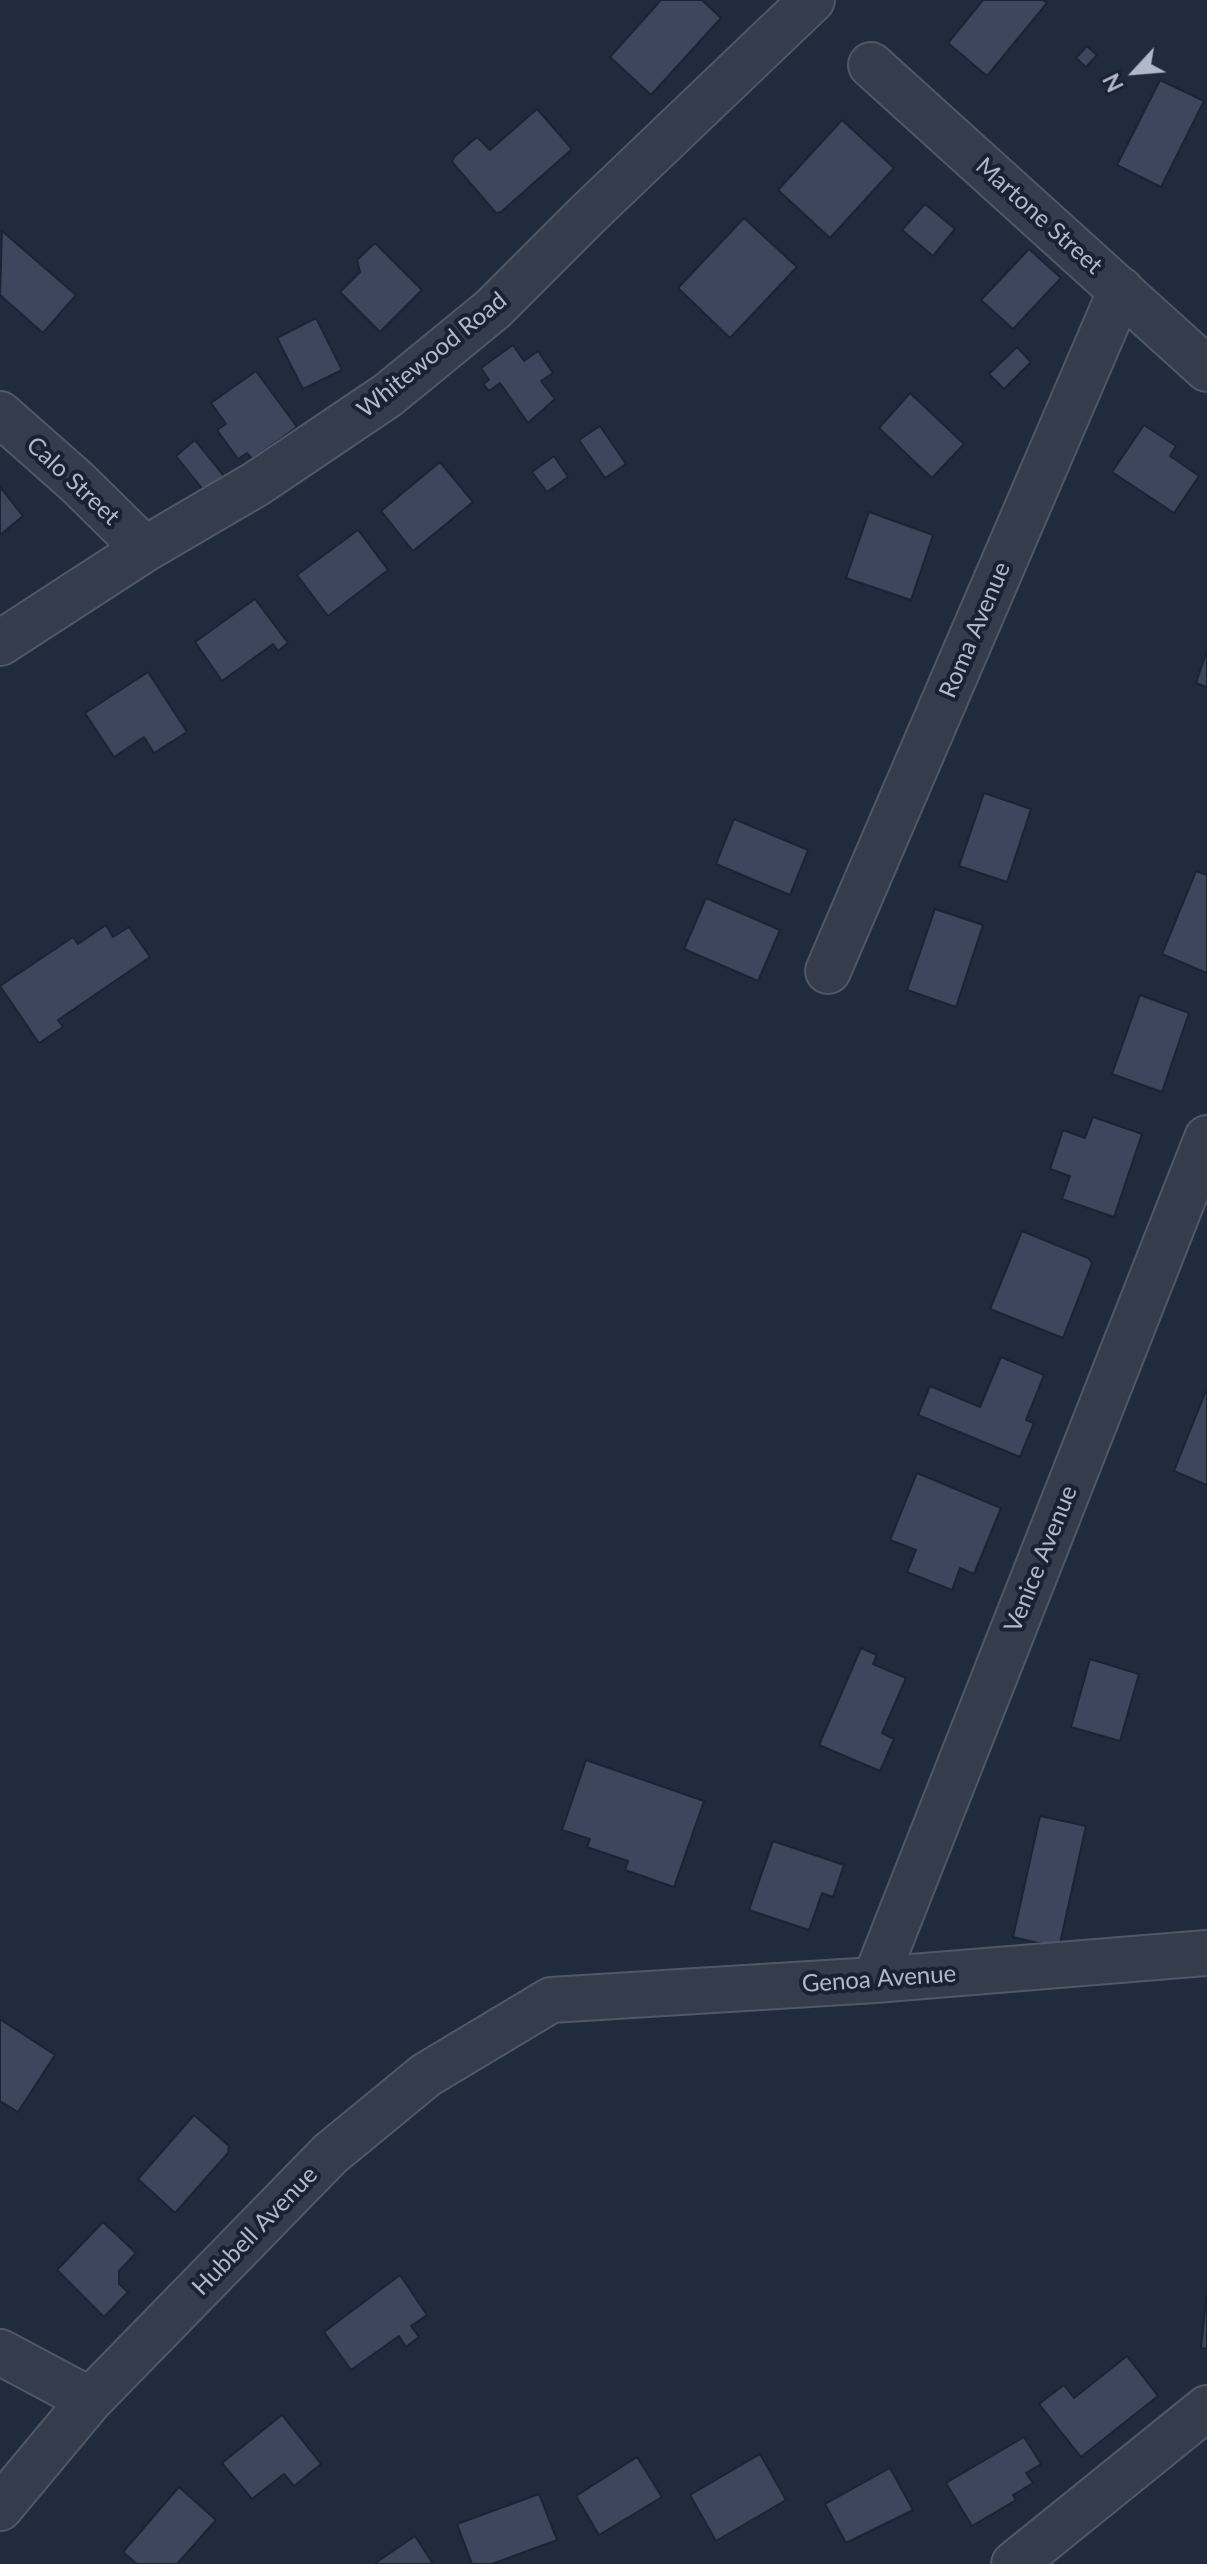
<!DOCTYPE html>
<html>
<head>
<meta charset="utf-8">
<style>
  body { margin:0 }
  #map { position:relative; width:1207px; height:2564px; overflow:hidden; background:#202b3d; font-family:Lato,sans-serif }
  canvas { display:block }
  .north { position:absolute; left:1095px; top:32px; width:80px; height:80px; -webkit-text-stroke:6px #1a2232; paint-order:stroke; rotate:244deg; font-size:22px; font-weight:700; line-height:32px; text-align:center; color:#b0b8c9 }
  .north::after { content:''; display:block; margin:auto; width:28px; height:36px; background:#b0b8c9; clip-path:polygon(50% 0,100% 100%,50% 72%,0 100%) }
</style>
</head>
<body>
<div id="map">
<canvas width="1207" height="2564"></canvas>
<div class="north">N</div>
</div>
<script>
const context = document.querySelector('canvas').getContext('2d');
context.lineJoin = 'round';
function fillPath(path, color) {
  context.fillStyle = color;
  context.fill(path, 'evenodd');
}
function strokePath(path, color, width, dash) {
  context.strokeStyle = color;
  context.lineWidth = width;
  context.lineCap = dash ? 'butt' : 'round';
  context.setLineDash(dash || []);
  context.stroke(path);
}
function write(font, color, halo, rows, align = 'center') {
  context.font = font + ' Lato,sans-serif';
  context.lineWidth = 8;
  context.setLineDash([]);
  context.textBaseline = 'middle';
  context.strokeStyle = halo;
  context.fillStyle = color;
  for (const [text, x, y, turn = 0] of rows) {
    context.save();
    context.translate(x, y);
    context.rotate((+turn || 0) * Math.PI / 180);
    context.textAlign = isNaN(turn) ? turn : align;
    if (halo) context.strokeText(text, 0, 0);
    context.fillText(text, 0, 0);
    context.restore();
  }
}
const building = new Path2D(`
  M661,0H702L721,18L651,95L610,57Z
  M983,0H1043L1047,3L987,76L948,43Z
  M1087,46L1097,55L1086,67L1076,58Z
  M1160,80L1204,101L1161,187L1117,165Z
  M537,109L572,149L501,212L496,213L452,162L454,157L477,137L490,150Z
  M842,120L894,168L830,238L778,190Z
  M925,204L955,229L933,256L902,230Z
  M744,218L797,267L730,338L678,288Z
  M2,231L76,295L43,333L0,295Z
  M375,243L422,290L380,332L340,292L360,272L357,260Z
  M1029,249L1061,278L1013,329L981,300Z
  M316,318L342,370L303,389L277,338Z
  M513,345L524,361L538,351L553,373L541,381L555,399L528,423L500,383L489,391L483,384L489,380L481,368Z
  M1017,347L1031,362L1004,389L989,374Z
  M256,371L297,427L252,459L247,453L238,459L217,430L226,424L211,403Z
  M910,393L964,444L932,478L879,428Z
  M1144,425L1176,446L1170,456L1199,476L1174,513L1112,472Z
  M600,426L626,464L605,478L579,440Z
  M195,440L224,476L204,491L176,456Z
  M554,456L568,477L547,492L532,472Z
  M440,462L473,502L413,551L381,511Z
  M0,487L23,516L0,535Z
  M869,512L933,535L911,600L846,578Z
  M358,530L388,570L328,616L297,575Z
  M255,599L288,643L278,651L273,644L222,681L195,642Z
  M1207,650V687L1196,683Z
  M148,672L187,732L154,753L144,737L114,757L85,713Z
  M984,793L1031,809L1007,882L959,866Z
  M734,819L808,850L790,895L716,864Z
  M1196,871L1207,875V973L1162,954Z
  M706,898L780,930L758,981L684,949Z
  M935,909L983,925L956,1007L907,990Z
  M106,925L113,937L129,927L150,957L58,1020L63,1027L39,1043L0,986L73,937L78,944Z
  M1140,995L1189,1013L1162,1092L1112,1074Z
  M1093,1117L1142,1134L1114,1217L1062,1199L1070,1176L1050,1169L1063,1130L1085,1138Z
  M1022,1231L1088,1258L1092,1263L1063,1338L990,1309Z
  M1001,1357L1044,1375L1026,1420L1034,1423L1020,1457L918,1415L930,1386L980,1407Z
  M1207,1388V1485L1174,1471Z
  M917,1473L1001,1508L974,1574L960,1568L952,1590L907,1572L916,1550L890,1540Z
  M861,1648L877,1655L873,1664L906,1678L882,1733L894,1739L880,1771L819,1745Z
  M1090,1659L1139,1674L1120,1741L1071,1727Z
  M586,1760L704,1801L674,1887L625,1870L628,1861L587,1847L590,1839L562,1830Z
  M1040,1816L1086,1826L1059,1948L1013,1937Z
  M773,1841L844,1865L833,1897L822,1893L809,1930L749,1910Z
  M0,2019L55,2055L18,2112L0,2101Z
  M194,2115L229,2146L228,2153L175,2213L138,2179Z
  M103,2222L136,2253L119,2271V2284L128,2292L104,2317L57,2270Z
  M400,2275L427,2315L411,2326L419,2337L406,2347L399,2336L351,2370L324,2332Z
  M1207,2290V2349L1201,2348Z
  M1127,2356L1158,2396L1081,2457L1039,2404L1064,2385L1074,2398Z
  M282,2415L321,2464L294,2486L284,2474L252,2499L222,2463Z
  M1024,2437L1041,2464L1026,2473L1033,2483L1013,2495L1016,2500L972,2526L946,2483Z
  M760,2454L786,2500L716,2541L690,2495Z
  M637,2457L662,2497L599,2535L576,2496Z
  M890,2468L913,2510L846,2543L825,2504Z
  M179,2487L216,2520L177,2564H137L123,2552Z
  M539,2494L557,2540L492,2564H472L457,2524Z
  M415,2536L433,2564H374Z`);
fillPath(building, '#3c475e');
strokePath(building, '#1c2434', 2);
const minor = new Path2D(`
  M871,65L1207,369
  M0,414L77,482L145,549
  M0,643L145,549L256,484L388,395L493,309L588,214L812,0
  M828,971L1121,290
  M875,1980L1207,1138
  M0,2352L90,2400
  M0,2508L90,2400L330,2154L426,2075L551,2000L875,1980L1207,1953
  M1014,2564L1207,2408`);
strokePath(minor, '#505868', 48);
strokePath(minor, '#353d4d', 44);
write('24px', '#b0b8c9', '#1a2232', [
  ["Martone Street",1039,216,42],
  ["Whitewood Road",432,355,-39],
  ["Calo Street",73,481,43],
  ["Roma Avenue",975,630,-67],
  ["Venice Avenue",1041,1559,-68],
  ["Genoa Avenue",879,1979,-4],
  ["Hubbell Avenue",255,2231,-46]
]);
</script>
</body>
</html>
